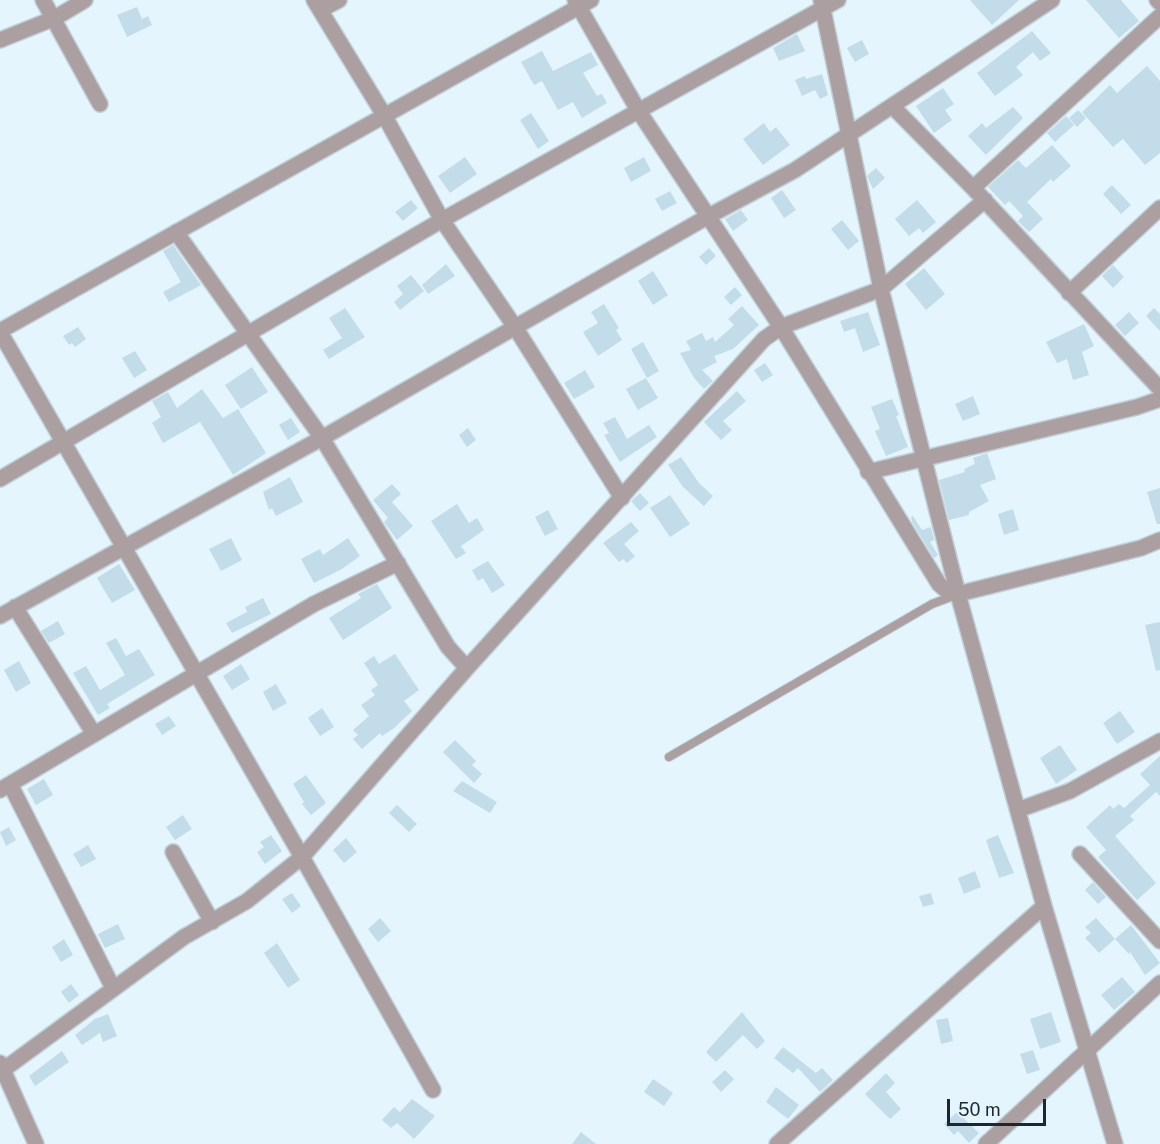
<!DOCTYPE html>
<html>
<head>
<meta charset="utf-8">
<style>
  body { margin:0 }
  #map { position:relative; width:1160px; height:1144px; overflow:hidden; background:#e5f5fd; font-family:"Public Sans",sans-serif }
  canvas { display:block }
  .scale { position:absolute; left:947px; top:1099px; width:99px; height:27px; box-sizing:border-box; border:3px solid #1d272c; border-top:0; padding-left:8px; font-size:18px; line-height:21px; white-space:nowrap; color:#1d272c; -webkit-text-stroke:4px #e5f5fd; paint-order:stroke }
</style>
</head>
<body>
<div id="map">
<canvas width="1160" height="1144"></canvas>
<div class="scale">50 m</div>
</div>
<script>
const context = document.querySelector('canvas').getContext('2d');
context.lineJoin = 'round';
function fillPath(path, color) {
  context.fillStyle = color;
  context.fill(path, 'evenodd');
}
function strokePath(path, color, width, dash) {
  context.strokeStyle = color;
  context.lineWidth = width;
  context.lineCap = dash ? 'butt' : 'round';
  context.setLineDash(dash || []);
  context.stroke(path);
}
fillPath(new Path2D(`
  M970,0H1019L992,25Z
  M1086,0H1121L1139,21L1119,38Z
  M137,7L142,19L148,16L152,25L127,37L117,15Z
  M1032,31L1051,53L1040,61L1033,52L1016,67L1023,75L995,96L977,73Z
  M797,34L805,51L779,61L773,48Z
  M862,40L869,54L855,62L847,48Z
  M542,51L553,71L591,52L598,65L583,73L597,96L602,94L607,103L582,118L573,102L558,110L542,81L534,85L521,62Z
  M1147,66L1160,81V153L1145,165L1123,139L1113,147L1082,112L1110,85L1117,93Z
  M822,74L828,95L820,99L815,90L802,96L795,80L805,76L806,79Z
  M943,88L954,104L945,110L952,120L934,133L916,106Z
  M1013,107L1023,118L986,155L968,136L982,123L986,128Z
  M1078,110L1086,118L1077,127L1069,118Z
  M531,113L549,141L538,149L520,120Z
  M1066,116L1074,125L1055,142L1047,133Z
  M764,123L770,132L776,127L790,145L763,165L743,139Z
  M1052,145L1071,166L1053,182L1051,179L1027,202L1043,219L1029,232L1018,221L1023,216L1009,201L1005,205L988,187L1018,160L1026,168Z
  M465,157L477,174L450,193L438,176Z
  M644,157L651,171L631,182L624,168Z
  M876,168L885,178L873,189L867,176Z
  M1112,185L1131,205L1121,214L1103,194Z
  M782,190L796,210L784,218L771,198Z
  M670,191L677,203L662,211L655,199Z
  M411,200L418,208L403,221L395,212Z
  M917,200L936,222L923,233L919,228L909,236L895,219Z
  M741,210L748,220L733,231L725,219Z
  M842,220L859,241L848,250L831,229Z
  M173,245L201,285L169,302L163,292L181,282L163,251Z
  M709,248L716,256L706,265L699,257Z
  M446,264L455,276L428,294L422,285Z
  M1113,265L1124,277L1113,288L1102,276Z
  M924,268L945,294L926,310L905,284Z
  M653,271L668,295L653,305L638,281Z
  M411,275L424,291L400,310L394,302L403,294L397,286Z
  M735,287L742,295L731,305L724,297Z
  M604,304L619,328L616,330L622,340L598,356L583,332L598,323L591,312Z
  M742,306L759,325L733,349L714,356L717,362L702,370L713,381L704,389L694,378L680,353L691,350L686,341L702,333L706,341L713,337L715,342L734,325L728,319Z
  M345,308L365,337L329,359L323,350L342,338L329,318Z
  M1154,308L1160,314V331L1146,316Z
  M868,312L880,345L863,352L855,328L844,332L840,321Z
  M1129,312L1139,323L1125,336L1115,325Z
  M1084,324L1094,346L1082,352L1089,375L1073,380L1067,359L1057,363L1046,342Z
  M78,327L86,339L75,347L72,343L69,345L63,336Z
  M643,342L659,371L647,378L631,349Z
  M135,351L147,370L134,378L122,358Z
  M765,363L773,375L762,382L754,370Z
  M252,367L268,392L241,409L225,385Z
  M585,370L595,387L574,399L564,383Z
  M646,378L658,398L638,410L626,389Z
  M202,389L223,418L238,409L266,453L233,475L200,422L163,443L152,423L161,417L152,401L168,392L177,408Z
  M737,391L746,401L723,421L732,430L721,440L704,422Z
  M973,396L980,414L963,421L955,404Z
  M892,399L899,415L896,416L908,447L886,456L875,431L880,429L871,407Z
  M615,417L627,439L649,425L657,437L620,462L604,435L609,433L603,423Z
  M291,418L300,432L288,440L279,425Z
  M468,428L476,440L467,447L459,435Z
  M987,453L996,479L980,485L989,501L969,512V515L949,520L939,480L965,472L964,469L975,464L973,458Z
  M681,457L699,483L713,496L704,506L683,487L668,465Z
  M290,477L303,502L276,516L272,508L269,510L263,492Z
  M392,484L401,494L392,502L413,526L397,540L384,522L388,518L373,500Z
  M1160,488V524H1157L1147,492Z
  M640,493L649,503L640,511L631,501Z
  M670,495L690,524L670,537L650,508Z
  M457,504L469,523L477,518L484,530L461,546L466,553L456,559L431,521Z
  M1013,509L1019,530L1004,535L998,514Z
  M548,510L558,529L545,536L535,517Z
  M913,516L922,530L931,527L934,540L930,542L938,555L934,558L912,522L911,517Z
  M631,522L639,531L624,544L635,556L627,563L623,559L619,562L603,543Z
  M231,538L242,560L221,571L209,549Z
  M348,538L360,556L342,569L314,583L301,559L320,549L323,555Z
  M488,561L505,585L492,593L483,578L478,581L472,570Z
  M119,564L135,590L112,603L97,578Z
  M377,584L392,608L343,640L329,618L361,598L358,594Z
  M263,598L271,614L232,633L226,623L247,612L245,607Z
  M58,621L65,634L49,643L41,631Z
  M1160,622V670L1156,671L1145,625Z
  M116,638L126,656L139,649L155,675L107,704L110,708L98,715L73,673L86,666L100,690L125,675L106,643Z
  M395,654L419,690L404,701L412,711L393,729L382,736L380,733L362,749L353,739L358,735L353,730L369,716L361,705L375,695L371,690L378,685L364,663L374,656L379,664Z
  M19,661L31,683L16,692L4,670Z
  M241,664L250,679L232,690L223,676Z
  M276,684L287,703L273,711L263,692Z
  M322,708L334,727L320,736L308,718Z
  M1120,711L1135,732L1117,744L1103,723Z
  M169,716L176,726L162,735L155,724Z
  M455,740L476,761L472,765L482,774L474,783L443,752Z
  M1060,745L1077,770L1056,784L1040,758Z
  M1160,756V796L1156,792L1130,816L1134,820L1115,836L1156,883L1137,900L1098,857L1106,850L1086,827L1110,805L1113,809L1119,804L1124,808L1150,785L1140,774Z
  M306,775L326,803L311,815L302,804L304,802L293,784Z
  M44,779L53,795L36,805L27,789Z
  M462,781L497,802L490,813L453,791Z
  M397,805L417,824L409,832L389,813Z
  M183,815L192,829L175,840L166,827Z
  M9,827L16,840L6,846L0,832Z
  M271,835L282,851L265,864L257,852L264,847L260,842Z
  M998,835L1014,873L999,878L986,840Z
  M346,838L357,852L344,863L333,850Z
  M88,845L96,859L81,867L73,854Z
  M975,871L981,887L964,894L958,878Z
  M1093,882L1106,897L1098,904L1085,890Z
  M292,893L301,906L292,913L282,899Z
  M931,893L934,904L923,907L919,896Z
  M380,918L391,931L378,942L368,929Z
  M1096,918L1115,939L1099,953L1085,938L1091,933L1085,927Z
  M118,924L125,939L105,948L98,934Z
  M1131,925L1160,963L1145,975L1130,952L1129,954L1115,939Z
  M64,939L73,955L61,962L52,947Z
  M277,943L300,980L288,988L264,953Z
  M1122,977L1135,992L1114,1010L1101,995Z
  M71,984L79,995L69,1003L61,992Z
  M742,1012L765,1041L757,1049L743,1035L716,1062L706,1052Z
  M1051,1012L1061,1042L1040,1049L1030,1019Z
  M108,1014L117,1036L103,1042L100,1033L82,1045L75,1035L95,1019Z
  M948,1018L953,1041L941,1044L936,1020Z
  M783,1047L816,1073L822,1068L833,1080L820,1092L798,1068L793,1073L774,1058Z
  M1033,1050L1040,1070L1027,1074L1020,1054Z
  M62,1051L69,1062L35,1086L29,1076Z
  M725,1070L734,1079L721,1092L712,1082Z
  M886,1073L895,1083L886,1092L901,1109L890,1119L865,1094Z
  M653,1079L673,1093L664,1106L644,1092Z
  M776,1087L799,1105L788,1119L766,1102Z
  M412,1099L435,1116L414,1139L397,1123L391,1128L382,1120L394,1107L400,1112Z
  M957,1112L979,1133L969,1143L958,1131L954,1135L944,1124Z
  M581,1132L596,1144H572Z`), '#c2dce9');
const lane = new Path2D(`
  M669,757L932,604L956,595`);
const street = new Path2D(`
  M43,0L100,104
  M314,0L384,115L442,220L515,327L622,498
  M575,0L638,110L781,327L939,584L947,591L958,594L1141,548L1160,540
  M821,0L881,289L958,594L1044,906L1115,1144
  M1157,0L1160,3
  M320,10L339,0
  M0,40L55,18L85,0
  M893,107L973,188L1160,389
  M973,188L1160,16
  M176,232L322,438L448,647L467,668
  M1069,293L1160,208
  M0,331L591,0
  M0,332L302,857L433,1090
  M868,472L1137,407L1160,399
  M0,479L442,220L838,0
  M15,607L94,734
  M0,616L322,438L707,217L795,170L1052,0
  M10,784L113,988
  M0,790L314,604L398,563
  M1018,810L1070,791L1160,741
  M173,852L212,922
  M1080,854L1160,941
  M0,1063L36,1144
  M3,1070L184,937L247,901L302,857L467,668L764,339L781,327L881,289L985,200
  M777,1144L1044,906
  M986,1144L1160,983`);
strokePath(lane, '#c1d0d7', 10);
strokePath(street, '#c1d0d7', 18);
strokePath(lane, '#ab9fa1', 8);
strokePath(street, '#ab9fa1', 15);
</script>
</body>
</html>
